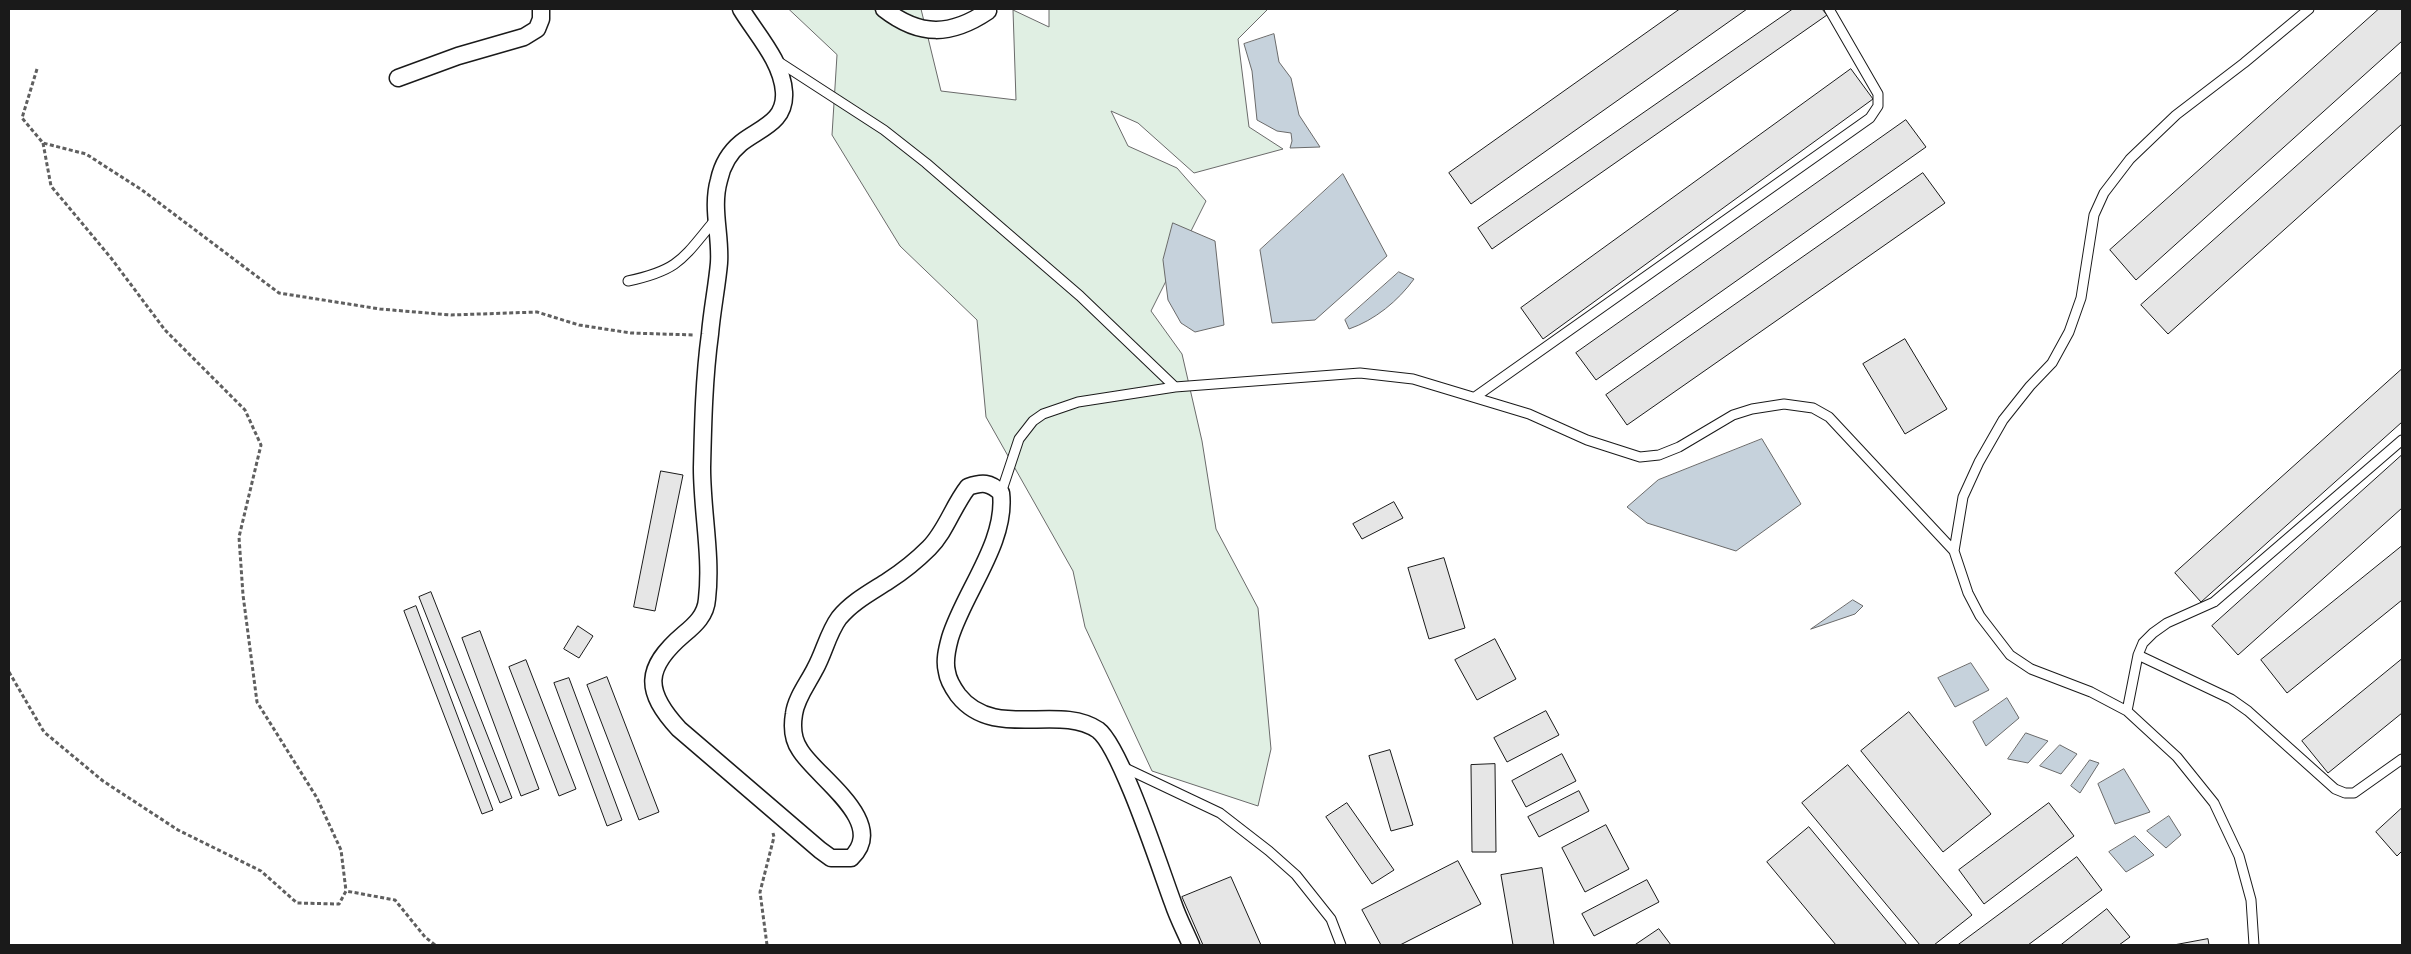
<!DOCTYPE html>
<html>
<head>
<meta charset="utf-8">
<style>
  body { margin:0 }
  #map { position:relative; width:2411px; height:954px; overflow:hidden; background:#fff; font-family:"Roboto Condensed",sans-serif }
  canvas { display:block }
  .frame { position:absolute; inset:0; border:10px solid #1a1a1a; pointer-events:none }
</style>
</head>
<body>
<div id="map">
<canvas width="2411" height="954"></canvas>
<div class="frame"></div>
</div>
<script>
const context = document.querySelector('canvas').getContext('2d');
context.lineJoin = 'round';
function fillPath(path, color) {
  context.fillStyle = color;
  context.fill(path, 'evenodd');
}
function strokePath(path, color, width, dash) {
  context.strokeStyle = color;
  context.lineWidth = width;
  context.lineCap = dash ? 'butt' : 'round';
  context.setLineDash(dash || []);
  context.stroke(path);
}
const green = new Path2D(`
  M789,9H921L941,91L1016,100L1013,10L1049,27V9H1268L1238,39L1249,127L1283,149L1194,173L1138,123L1111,111L1128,146L1177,168L1206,201L1151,311L1182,354L1202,441L1216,529L1258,608L1271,749L1258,806L1152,771L1085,627L1073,571L986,417L977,320L900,246L832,135L837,55Z`);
fillPath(green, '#e0efe3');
strokePath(green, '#6a6a6a', 1);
const water = new Path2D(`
  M1274,34L1279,62L1291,78L1299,115L1320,147L1290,148L1292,141L1291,133L1277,131L1257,120L1252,71L1244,44Z
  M1343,174L1387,256L1315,320L1272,323L1260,250Z
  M1173,223L1215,241L1224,325L1195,332L1181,323L1168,300L1163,260Z
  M1399,272L1414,279C1398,301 1375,320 1349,329L1345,320Z
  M1762,439L1801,504L1736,551L1647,523L1627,507L1658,480Z
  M1853,600L1863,606L1855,614L1811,629Z
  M1971,663L1989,690L1955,707L1938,678Z
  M2007,698L2019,718L1986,746L1973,722Z
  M2026,733L2048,741L2028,763L2008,759Z
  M2060,745L2077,754L2061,774L2040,766Z
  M2090,760L2099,763L2080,793L2071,786Z
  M2124,769L2150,812L2115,824L2098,784Z
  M2169,816L2181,835L2166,848L2147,831Z
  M2135,836L2154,855L2126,872L2109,852Z`);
fillPath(water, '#c6d2dc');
strokePath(water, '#6a6a6a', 1);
const building = new Path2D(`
  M1680,9H1747L1471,204L1449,173Z
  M1793,9H1822L1827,15L1492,249L1478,228Z
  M2379,9H2402V41L2136,280L2110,250Z
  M1851,69L1873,99L1543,339L1521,308Z
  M2402,72V124L2168,334L2141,305Z
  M1906,120L1926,147L1596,380L1576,353Z
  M1923,173L1945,203L1627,425L1606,395Z
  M1905,339L1947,409L1905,434L1863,364Z
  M2402,369V422L2201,602L2175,573Z
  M2402,455V508L2238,655L2212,626Z
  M661,471L683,475L655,611L634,607Z
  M1394,502L1403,518L1362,539L1353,524Z
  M2402,546V600L2287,693L2261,660Z
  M1444,558L1465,628L1429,639L1408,568Z
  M431,592L512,798L500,803L419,597Z
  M416,606L493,810L482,814L404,611Z
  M578,626L593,636L579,658L564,649Z
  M480,631L539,789L521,796L462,638Z
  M1495,639L1516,679L1477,700L1455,660Z
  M2402,659V713L2328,773L2302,741Z
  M526,660L576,789L559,796L509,667Z
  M607,677L659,812L639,820L587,685Z
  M569,678L622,820L607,826L554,683Z
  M1546,711L1559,735L1507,762L1494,738Z
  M1909,712L1991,814L1943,852L1861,751Z
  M1390,750L1413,825L1391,831L1369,756Z
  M1562,754L1576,781L1526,807L1512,781Z
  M1495,764L1496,852H1472L1471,765Z
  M1848,765L1972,915L1934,945H1920L1802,803Z
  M1579,791L1589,811L1539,837L1528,817Z
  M1347,803L1394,870L1372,884L1326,817Z
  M2049,803L2074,836L1984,904L1959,870Z
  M2402,808V851L2397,856L2376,832Z
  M1606,825L1629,869L1585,892L1562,848Z
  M1809,827L1907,945H1836L1767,862Z
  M2077,857L2102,890L2028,945H1958Z
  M1458,861L1481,904L1400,945H1381L1362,910Z
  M1542,868L1554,945H1513L1501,875Z
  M1231,877L1261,945H1203L1182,897Z
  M1647,880L1659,902L1594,936L1582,914Z
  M2107,909L2130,937L2119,945H2061Z
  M1659,929L1671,945H1635Z
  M2208,939L2209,945H2174Z`);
fillPath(building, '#e6e6e6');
strokePath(building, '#1a1a1a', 1);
const service = new Path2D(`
  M776,60L884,130L926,163L1080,296L1175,387
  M628,281C680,270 683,258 715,220
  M1475,397L1870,118L1878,106V94L1829,9
  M1001,493L1019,439L1033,421L1043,414L1078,402L1175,387L1360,373L1413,379L1529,414L1587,440L1640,457L1659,455L1679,447L1733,415L1752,409L1784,404L1813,408L1829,417L1954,551L1968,593L1980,616L2010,655L2031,669L2091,692L2127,711L2177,757L2214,803L2239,856L2251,900L2254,945
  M1954,551L1963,497L1979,462L2003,420L2030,386L2052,363L2069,332L2081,298L2094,215L2104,193L2130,159L2176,115L2244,63L2309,9
  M2138,655L2231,699L2248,711L2335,789L2345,793H2354L2402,759
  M2127,711L2138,655L2143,643L2153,633L2167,623L2214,602L2402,440
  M1123,767L1220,813L1269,851L1296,875L1331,919L1341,945`);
const minor = new Path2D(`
  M741,9C756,34 782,61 784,92C786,122 760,128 741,143C730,152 722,166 719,180C711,208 721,235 719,263C717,286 712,310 710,334C704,378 703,424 702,468C702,512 712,556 707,599C706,615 695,625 684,634C644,668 644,691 679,729L820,850L831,858H851C889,822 816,777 800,750C793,740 792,726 794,714C796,698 808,683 815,669C824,653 828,633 839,618C852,602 871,592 888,581C902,572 917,560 929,548C946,531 953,506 968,487C982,482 990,482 1001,493C1007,542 964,592 950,638C947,649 944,661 947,672C948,680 953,688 958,695C994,741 1058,703 1098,730C1121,747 1161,871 1173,903C1178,918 1185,931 1191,945
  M884,9C920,37 951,36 988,11
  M398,78L458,56L524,37L537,29L541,19V9`);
strokePath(service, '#1a1a1a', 11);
strokePath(minor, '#1a1a1a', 19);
strokePath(new Path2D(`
  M37,69L22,118L43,143L86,154L142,190L279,293L380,309L451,315L537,312L579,325L631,333L694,335
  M43,143L51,186L111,258L165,330L245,410L261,445L239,537L243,595L257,702L317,798L341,850L346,891
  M9,672L44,732L103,781L178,830L261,871L297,903L339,904L346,891L395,900L425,937L435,945
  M767,945L760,892L774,837L773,833`), '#5f5f5f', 3, [4, 2.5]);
strokePath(service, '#fff', 9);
strokePath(minor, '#fff', 16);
</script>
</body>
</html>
